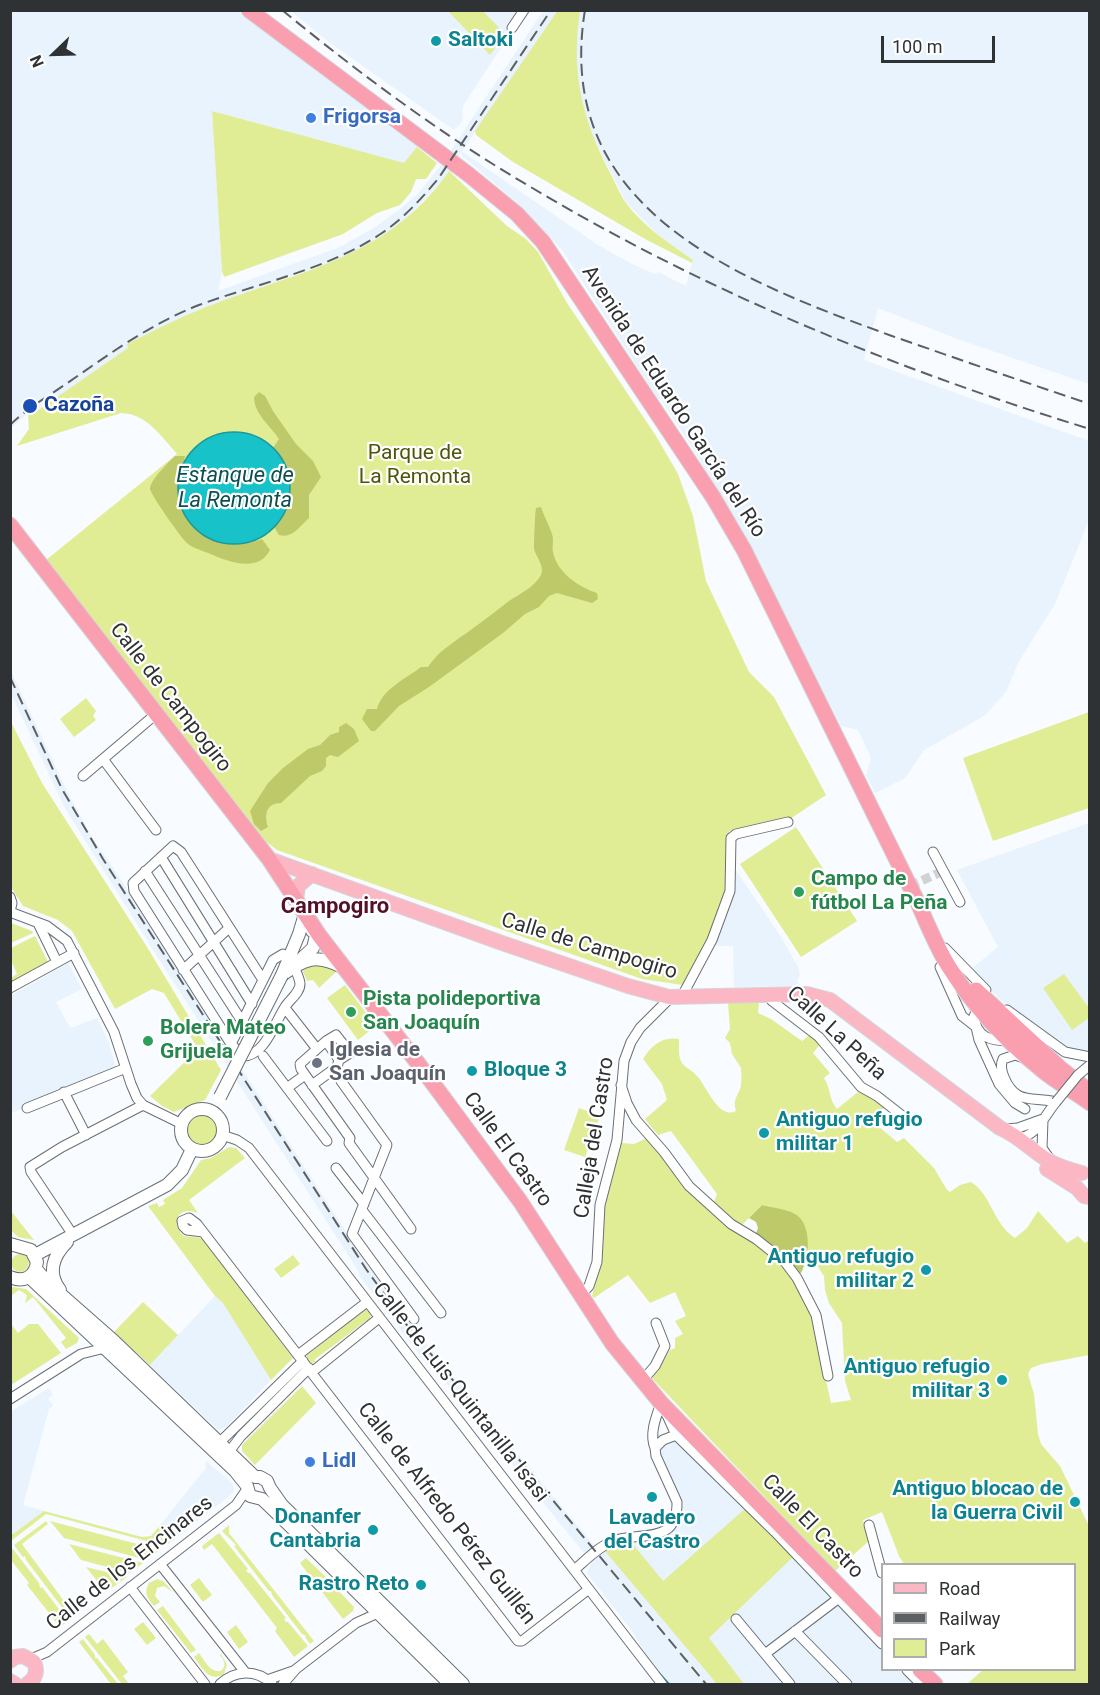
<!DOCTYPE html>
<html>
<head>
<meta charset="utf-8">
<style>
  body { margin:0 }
  #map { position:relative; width:1100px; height:1695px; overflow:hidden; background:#f8fbff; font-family:Roboto,sans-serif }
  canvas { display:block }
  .frame { position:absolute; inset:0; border:12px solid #2f3234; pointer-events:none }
  .legend { position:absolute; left:881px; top:1563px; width:195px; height:108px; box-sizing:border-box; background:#fff; border:2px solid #acadae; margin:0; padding:8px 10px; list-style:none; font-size:18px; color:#2f3234 }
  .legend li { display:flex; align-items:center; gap:12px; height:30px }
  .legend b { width:30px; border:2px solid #acadae }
  .north { position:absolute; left:24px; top:24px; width:60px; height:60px; -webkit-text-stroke:4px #fff; paint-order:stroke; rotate:247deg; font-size:16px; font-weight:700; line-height:24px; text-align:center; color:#2f3234 }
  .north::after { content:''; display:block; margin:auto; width:21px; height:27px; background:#2f3234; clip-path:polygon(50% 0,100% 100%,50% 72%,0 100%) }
  .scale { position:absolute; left:881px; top:36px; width:114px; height:27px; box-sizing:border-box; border:3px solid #2f3234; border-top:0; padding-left:8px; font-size:18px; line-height:21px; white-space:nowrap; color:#2f3234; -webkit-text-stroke:4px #fff; paint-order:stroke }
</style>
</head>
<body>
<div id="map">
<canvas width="1100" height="1695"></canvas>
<div class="frame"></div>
<ul class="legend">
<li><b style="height:8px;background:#fbb7c4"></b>Road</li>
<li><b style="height:8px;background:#5d6062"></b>Railway</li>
<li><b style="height:16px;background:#e0ed94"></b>Park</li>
</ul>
<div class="north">N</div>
<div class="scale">100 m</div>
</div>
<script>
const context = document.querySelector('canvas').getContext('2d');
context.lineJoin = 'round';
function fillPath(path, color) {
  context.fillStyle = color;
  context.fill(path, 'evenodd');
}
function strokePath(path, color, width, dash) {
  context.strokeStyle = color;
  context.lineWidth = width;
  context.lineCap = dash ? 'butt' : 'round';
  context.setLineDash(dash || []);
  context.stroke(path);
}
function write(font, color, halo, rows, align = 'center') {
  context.font = font + ' Roboto,sans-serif';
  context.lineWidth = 4.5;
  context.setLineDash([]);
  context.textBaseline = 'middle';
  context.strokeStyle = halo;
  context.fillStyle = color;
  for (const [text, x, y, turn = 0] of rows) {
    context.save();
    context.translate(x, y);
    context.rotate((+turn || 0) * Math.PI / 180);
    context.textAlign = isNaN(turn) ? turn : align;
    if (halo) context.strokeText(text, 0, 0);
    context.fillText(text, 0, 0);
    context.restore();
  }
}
fillPath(new Path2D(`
  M13,10L238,11L419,145L405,164L212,111L222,271L218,291L340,247L374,228L396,212L417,195L442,164L543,11H558L441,182L405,220L363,248L345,257L214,304L127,344L129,348L31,415L28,413L11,428V11Z
  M291,11H531L496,55L463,106L462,122L454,130L329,42Z
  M580,11H1089V384L960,340L878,308L864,360L1089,441V520L1055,604L1019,661L1006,692L984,716L924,750L905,778L875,793L866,775L871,758L858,730L841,726L757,561L695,452L660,398L658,399L562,250L520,205L461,155L463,152L598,245L632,264L655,274L658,272L686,286L692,263L653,230L626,202L590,132L580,98L577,75L576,39Z
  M10,669L67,791L91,836L118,875L367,1265L421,1337L600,1553L607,1548L625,1542L658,1539L670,1533L683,1504L660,1458V1452L661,1448L670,1442L678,1441L794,1556L882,1649V1670H902L916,1684H670L650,1661L632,1631L587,1573L591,1563L584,1553L451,1389L430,1365L427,1364L358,1274L359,1272L157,956L65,808L11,694Z
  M1089,823V1052L1067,1048L1032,1025L1003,1002L970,970L998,947L957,870Z
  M731,869H735L783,940L798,967L800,976L797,980L800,986L734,987L733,946H710Z
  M68,963L82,989L56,1002L70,1028L97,1018L109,1043L116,1069L11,1113L10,996Z
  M215,1296L223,1303L271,1380L227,1426L218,1430L150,1365Z
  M49,1388L53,1395L48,1398L53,1406L49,1409L23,1505L44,1511L12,1535L10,1532V1412Z
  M206,1461L232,1483L234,1490L233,1493L175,1539L162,1523L205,1469Z`), '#e8f3fe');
fillPath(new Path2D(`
  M558,10L580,11C571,71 581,116 609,171C615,181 619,193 626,203C643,226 670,244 693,260L692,263L645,239L513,162L476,135L475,131Z
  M448,11H483L505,34L490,55Z
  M212,111L404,163L417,147L437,163L426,179H416L411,192L400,205L377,213L343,234L224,277L222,271Z
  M449,171L507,226L526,239L538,252L567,303L656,436L678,474L693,516L706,581L749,672L774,697L826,795L790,819L729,831L727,891L713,929L683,985L642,979L277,850L260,837L46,560L177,454C161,436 147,414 121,413L17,446L29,429L28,415H31L128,348L127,344C155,330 184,315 214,304C304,270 390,256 449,171Z
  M86,698L96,711L93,716L96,720L74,737L60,719Z
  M1089,712V808L993,841L963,758Z
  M11,722L42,783L147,947L221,1070L205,1100L174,1112L162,1106L150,1096L198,1049L164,993L152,989L115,1009L72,931L58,920L23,906L11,887Z
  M796,827L857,921L801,957L740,864Z
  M11,923L32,931L33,933L11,943Z
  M35,936L48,962L47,964L11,985V978L17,974L11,960V948Z
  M320,964L336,972L319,988L313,980L307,981L302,969L306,966Z
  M1064,974L1089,1008V1018L1072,1030L1043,988Z
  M345,985L376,1026L358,1040L327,998Z
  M728,1003H759L758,1013L771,1019L802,1041L811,1034L821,1043L813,1053L830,1073L824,1078C831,1089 829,1100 837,1109L858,1092L874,1098L884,1108L872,1121L897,1142L904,1138L934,1168L947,1190L950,1192L960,1185L971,1182C991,1194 994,1225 1015,1238L1027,1228L1038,1211L1067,1243L1078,1236L1085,1243L1089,1240V1355L1042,1364L1031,1368L1028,1374L1034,1394L1038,1434L1041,1444L1060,1466L1089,1526V1684H967L983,1670H1074V1564H904L899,1556L882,1512L863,1520L869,1541L835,1571L652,1378L670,1350L675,1348V1338L683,1334L675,1321L686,1316L675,1292L650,1303L628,1275L594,1298L592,1296L602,1257L604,1205L613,1163L621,1143L634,1144L647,1138L694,1197L754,1240L793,1275L816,1321L825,1376L831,1403L851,1400L845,1381L842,1323L829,1303L825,1290L824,1276L816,1264L806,1265L807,1251L788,1211L762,1205L740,1227L714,1202L717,1194L671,1131L658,1135L645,1119L667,1100L662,1084L643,1059C651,1046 662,1036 679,1039C679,1047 678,1057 682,1063C686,1068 693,1071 697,1076C707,1086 718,1120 736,1111C732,1096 740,1096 741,1084C742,1079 741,1074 741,1068L732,1054L730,1043L725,1038L730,1029Z
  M579,1108L600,1116L585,1157L564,1150Z
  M187 1131a15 15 0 1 1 30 0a15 15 0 1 1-30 0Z
  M229,1147L236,1148L245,1158L189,1200L198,1213C195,1212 192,1211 189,1211C173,1211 175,1229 184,1236L202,1238L293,1358L271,1380L223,1303L215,1296L148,1206L157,1203L159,1207L165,1204L163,1200L182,1188L201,1160L211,1158Z
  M11,1211L34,1240L18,1237L11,1230Z
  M11 1263a9 9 0 1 1 18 0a9 9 0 1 1-18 0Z
  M293,1255L300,1264L281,1278L274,1269Z
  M13,1287L26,1289L79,1338L77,1343L66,1349L61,1342L66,1338L33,1297L25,1303L27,1295L19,1290L11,1296V1288Z
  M143,1302L178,1335L150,1365L114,1332Z
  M364,1309L371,1313L370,1321L368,1322L366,1321L314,1360L316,1362L311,1363L307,1360V1352L309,1354Z
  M11,1324L18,1333L29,1324H38L61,1353L11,1385Z
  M302,1386L316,1403L255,1465L242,1451V1445Z
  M747,1507L794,1556L709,1638L744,1684H717L604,1550L615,1545L631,1542L663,1581Z
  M44,1511L142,1537L151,1536L162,1523L175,1539L165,1546L46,1514L11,1541V1532L13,1534Z
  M46,1521L48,1524L22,1544L75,1616L71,1619L26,1560L25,1556L23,1557L14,1545Z
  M50,1521L160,1550L147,1560L64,1538Z
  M229,1525V1533L314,1641L310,1644L305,1637L306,1636L302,1634L272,1595L271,1591H269L234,1546L236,1545L222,1531Z
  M219,1533L248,1569L246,1570L248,1573H250L286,1618L284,1619L286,1622H288L308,1646L294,1657L275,1631L277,1628L212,1544L204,1550L202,1546Z
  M69,1544L143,1563L130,1573L81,1560Z
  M12,1548L39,1583L40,1588L42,1587L68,1621L60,1627L27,1585L29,1583L11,1560Z
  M306,1558L330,1581L320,1590L300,1563Z
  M86,1567L127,1577L106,1592Z
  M199,1578L212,1595L203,1602L190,1585Z
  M157,1579L163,1581L173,1592L164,1586L157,1588L155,1596L160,1602L154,1606C148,1599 143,1593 149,1583Z
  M332,1584L354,1607L353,1611L343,1619L322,1592Z
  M163,1606L196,1650L191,1653L157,1610Z
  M143,1622L156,1638L147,1645L134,1629Z
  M236,1625L248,1642L239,1649L227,1632Z
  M89,1634L97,1644L103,1639L128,1672L123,1676L129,1684H122L85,1637Z
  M83,1639L95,1655V1658H97L118,1684H111L79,1642Z
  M199,1653C205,1661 210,1673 221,1671C227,1666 224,1660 220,1655L221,1654L227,1665L224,1674C209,1683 202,1668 194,1657Z`), '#e0ed94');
fillPath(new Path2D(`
  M259,392L265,396L273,411L296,444L313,461L321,477L309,495V518C299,527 292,539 279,535L274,527C295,506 295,469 273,448L279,439C270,425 254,414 254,397Z
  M175,456H185L179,482L178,501L186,517L198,531L250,543L262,539L270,550C258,574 226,561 208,553C201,550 192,548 187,543C181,538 151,495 150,489C150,480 168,463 175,456Z
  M541,507C544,517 549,524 552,534C554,540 552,546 553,552C557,573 579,587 597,593L598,599L592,603L557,593L549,596L539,607L525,614L503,633L429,687L399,706L375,731H371L362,719L367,709H377C382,689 407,678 421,667H428C438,651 457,640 472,629C485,620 497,610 509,601C520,594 534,587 541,575C545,566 536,557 534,549C534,545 535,511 536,508Z
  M346,723L354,729L359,741L338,757L330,755L326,758V766L322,771L310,776L281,803C266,803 264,815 268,827L261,831L254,824L250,811L268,783L283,768L308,749L320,745L330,735L339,732V727Z
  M762,1205C773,1208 791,1209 799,1217C812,1230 809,1259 801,1273L796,1272L756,1233L758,1228L756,1222L749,1218Z`), '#beca69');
const water = new Path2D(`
  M178 488a56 56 0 1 1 112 0a56 56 0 1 1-112 0Z`);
fillPath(water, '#17c3c8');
strokePath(water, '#1e989c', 1.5);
strokePath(new Path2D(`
  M657,1671L669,1684`), '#1e989c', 2);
strokePath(new Path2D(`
  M910,886L943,871`), '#d0d3d6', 9, [9, 4.5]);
const minor = new Path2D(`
  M512,28L524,10
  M103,759L156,830
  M83,776L156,714
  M933,852L960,902
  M161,857L252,1004
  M145,871L243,1023
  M10,897L12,903L10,912L47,926L67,941L114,1032L131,1084L137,1098L143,1105L182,1124
  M38,923L57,962
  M945,948L986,990
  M940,967L962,1016L976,1027L979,1040L999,1084L1015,1103L1025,1109
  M183,970L229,928
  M10,988L74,953
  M768,995L772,1001L819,1037L861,1087L877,1096L909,1121
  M681,998L712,940L730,891L731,838L736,834L788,822
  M980,1006L974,1016C976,1037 990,1041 1009,1041
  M285,1008L317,1049L326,1041L339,1060L337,1067L341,1081L387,1145L352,1234L414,1319
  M1007,1010L1065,1052L1090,1057
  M326,1041L336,1035L350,1053L339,1060
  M231,1044L273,960L283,954L289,957
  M317,1049L300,1064L301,1069L350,1138L349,1143L411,1229
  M237,1050L231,1044L134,891L133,883L173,846L181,852L263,980
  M238,1053L241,1056C264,1058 274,1024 285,1007C289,1000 300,993 300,984C300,979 296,972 294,966
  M263,1056L327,1141
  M312,1085L337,1067
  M621,1085L627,1103L636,1120L664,1152L689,1186L731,1224L756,1239L785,1262L797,1278L816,1315L828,1376
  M287,1088L305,1075
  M64,1092L86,1135
  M27,1108L126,1068
  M1043,1120L1042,1148L1049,1158
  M1005,1129L1018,1128L1043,1119
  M222,1135L237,1140L249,1148L662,1684
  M1017,1138C1037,1137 1044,1116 1056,1102C1033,1096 1016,1106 1004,1077C1001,1070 1000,1065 1003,1059L1015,1055L1024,1058
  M336,1168L364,1204
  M362,1210L441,1313
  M203,1232L187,1230L183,1226L182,1221L189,1218L197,1224L518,1641H522L589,1589
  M73,1235L31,1172L30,1167L62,1147L143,1105
  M580,1296L589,1286L597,1262L600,1205L617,1140L624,1061L631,1042L640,1028L670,998
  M298,1355L367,1302
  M312,1372L379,1318
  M642,1381L655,1366L665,1346L656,1323
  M10,1399L81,1354L105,1348
  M666,1413L676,1435L775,1532L882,1644
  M219,1443L303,1361
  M655,1448C649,1434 656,1417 661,1403
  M228,1453L241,1436L309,1368
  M869,1525L882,1573
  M160,1564L245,1672
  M574,1570C586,1560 598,1547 613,1541C639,1531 678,1546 677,1502L656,1456L655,1448L663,1440L676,1435
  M130,1587L205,1684
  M736,1619L790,1684
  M795,1631L847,1684
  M765,1654L839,1598
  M31,1659L47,1652L213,1523L236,1505L247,1489
  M907,1670L921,1684
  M267,1680L293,1671
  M220,1684C235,1670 256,1669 272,1684
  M283,1684L296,1669L356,1623L378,1613`);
const secondary = new Path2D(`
  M298,962L313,948L317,931H312
  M282,975C305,958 316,954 342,967
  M282,975L299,934L305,914
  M181 1130a21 21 0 1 1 42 0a21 21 0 1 1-42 0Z
  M10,1244L31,1250L37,1262C35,1277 24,1283 10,1277
  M35,1255L167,1185L182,1170L192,1149
  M36,1269L48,1283L114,1341L255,1477H260L267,1481L270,1488L282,1505L463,1684
  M29,1277L235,1471L247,1486L250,1496L262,1499L291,1527L450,1684
  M60,1290C47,1273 53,1256 67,1242`);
const primary = new Path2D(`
  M269,859L502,943L628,986L669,997L807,994L830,1000L1000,1128C1019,1136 1032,1151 1049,1161C1060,1167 1070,1170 1082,1173
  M296,901L298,886L312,874
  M1047,1169L1077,1188L1084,1196L1090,1197
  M10,1661L15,1657L23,1656L34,1662C38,1671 36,1679 27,1684
  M10,1681L15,1684`);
const trunk = new Path2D(`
  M249,10L468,174L517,214L543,242L713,497L744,550L919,905C928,926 937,948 949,967C973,1005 1006,1041 1041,1069C1056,1082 1074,1091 1090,1103
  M10,525L269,859L319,935L420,1066L520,1201L612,1343L661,1403L882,1630
  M976,990L1059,1067L1090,1092
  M920,1670L935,1684`);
strokePath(minor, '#697076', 11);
strokePath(secondary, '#697076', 14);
strokePath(primary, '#d5d6d6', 16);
strokePath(trunk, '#d5d6d6', 17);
strokePath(minor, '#fff', 9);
strokePath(secondary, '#fff', 12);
strokePath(primary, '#fbb7c4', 14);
strokePath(trunk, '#fa9fb0', 15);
strokePath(new Path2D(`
  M282,10C360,74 442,135 529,186C704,291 895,369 1090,429
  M585,10C552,210 741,281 892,336C958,359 1024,382 1090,404
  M10,425C26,409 47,397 66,384C108,355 150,324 199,305C259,283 329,269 382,233C404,218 421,199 438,179L551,10
  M10,677L62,789L103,859L366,1269L406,1324L706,1684`), '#5d6062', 2, [12, 6]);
const minorBridge = new Path2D(`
  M1056,1102L1078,1075L1090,1065`);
const secondaryBridge = new Path2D(`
  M220,1097L282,975`);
strokePath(minorBridge, '#697076', 11, []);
strokePath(secondaryBridge, '#697076', 14, []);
strokePath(minorBridge, '#fff', 9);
strokePath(secondaryBridge, '#fff', 12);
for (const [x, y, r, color] of [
  [436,41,6,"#0f9aa8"],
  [311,118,6,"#3f7fe0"],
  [30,406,8,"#1a4fb4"],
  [799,892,6,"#2e9e5b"],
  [351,1012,6,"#2e9e5b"],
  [148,1041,6,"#2e9e5b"],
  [317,1063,6,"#6b7280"],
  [472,1071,6,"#0f9aa8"],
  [764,1133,6,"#0f9aa8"],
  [926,1270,6,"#0f9aa8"],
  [1002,1380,6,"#0f9aa8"],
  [310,1462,6,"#3f7fe0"],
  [652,1497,6,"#0f9aa8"],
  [1075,1502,6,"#0f9aa8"],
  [373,1530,6,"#0f9aa8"],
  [421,1585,6,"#0f9aa8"]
]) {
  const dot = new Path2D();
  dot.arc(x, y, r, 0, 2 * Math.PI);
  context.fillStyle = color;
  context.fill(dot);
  strokePath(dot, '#fff', 2);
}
write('bold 21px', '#0d838f', '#fff', [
  ["Saltoki",448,41,"left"],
  ["Bloque 3",484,1071,"left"],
  ["Antiguo refugio",776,1121,"left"],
  ["militar 1",776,1145,"left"],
  ["Antiguo refugio",914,1258],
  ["militar 2",914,1282],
  ["Antiguo refugio",990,1368],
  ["militar 3",990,1392],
  ["Antiguo blocao de",1063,1490],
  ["la Guerra Civil",1063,1514],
  ["Donanfer",361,1518],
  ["Cantabria",361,1542],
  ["Lavadero",652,1519,"center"],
  ["del Castro",652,1543,"center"],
  ["Rastro Reto",409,1585]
], 'right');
write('bold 21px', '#366cbe', '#fff', [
  ["Frigorsa",323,118],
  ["Lidl",322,1462]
], 'left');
write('21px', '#2f3234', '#fff', [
  ["Avenida de Eduardo García del Río",673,402,57],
  ["Calle de Campogiro",170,698,52],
  ["Calle de Campogiro",589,947,17],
  ["Calle La Peña",836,1034,43],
  ["Calleja del Castro",595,1138,-81],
  ["Calle El Castro",507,1150,54],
  ["Calle de Luis Quintanilla Isasi",460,1393,52],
  ["Calle de Alfredo Pérez Guillén",446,1514,52],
  ["Calle El Castro",812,1527,46],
  ["Calle de los Encinares",130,1564,-38]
]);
write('bold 21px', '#164399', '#fff', [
  ["Cazoña",44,406]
], 'left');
write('21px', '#4e560b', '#fff', [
  ["Parque de",415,454],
  ["La Remonta",415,478]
]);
write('bold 21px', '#27864d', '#fff', [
  ["Campo de",811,880],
  ["fútbol La Peña",811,904],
  ["Pista polideportiva",363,1000],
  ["San Joaquín",363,1024],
  ["Bolera Mateo",160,1029],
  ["Grijuela",160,1053]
], 'left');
write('bold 21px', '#5b616d', '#fff', [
  ["Iglesia de",329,1051],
  ["San Joaquín",329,1075]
], 'left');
write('italic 22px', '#0d4f51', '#fff', [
  ["Estanque de",235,476],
  ["La Remonta",235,501]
]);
write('bold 22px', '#541027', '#fff', [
  ["Campogiro",335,907]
]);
</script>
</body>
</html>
